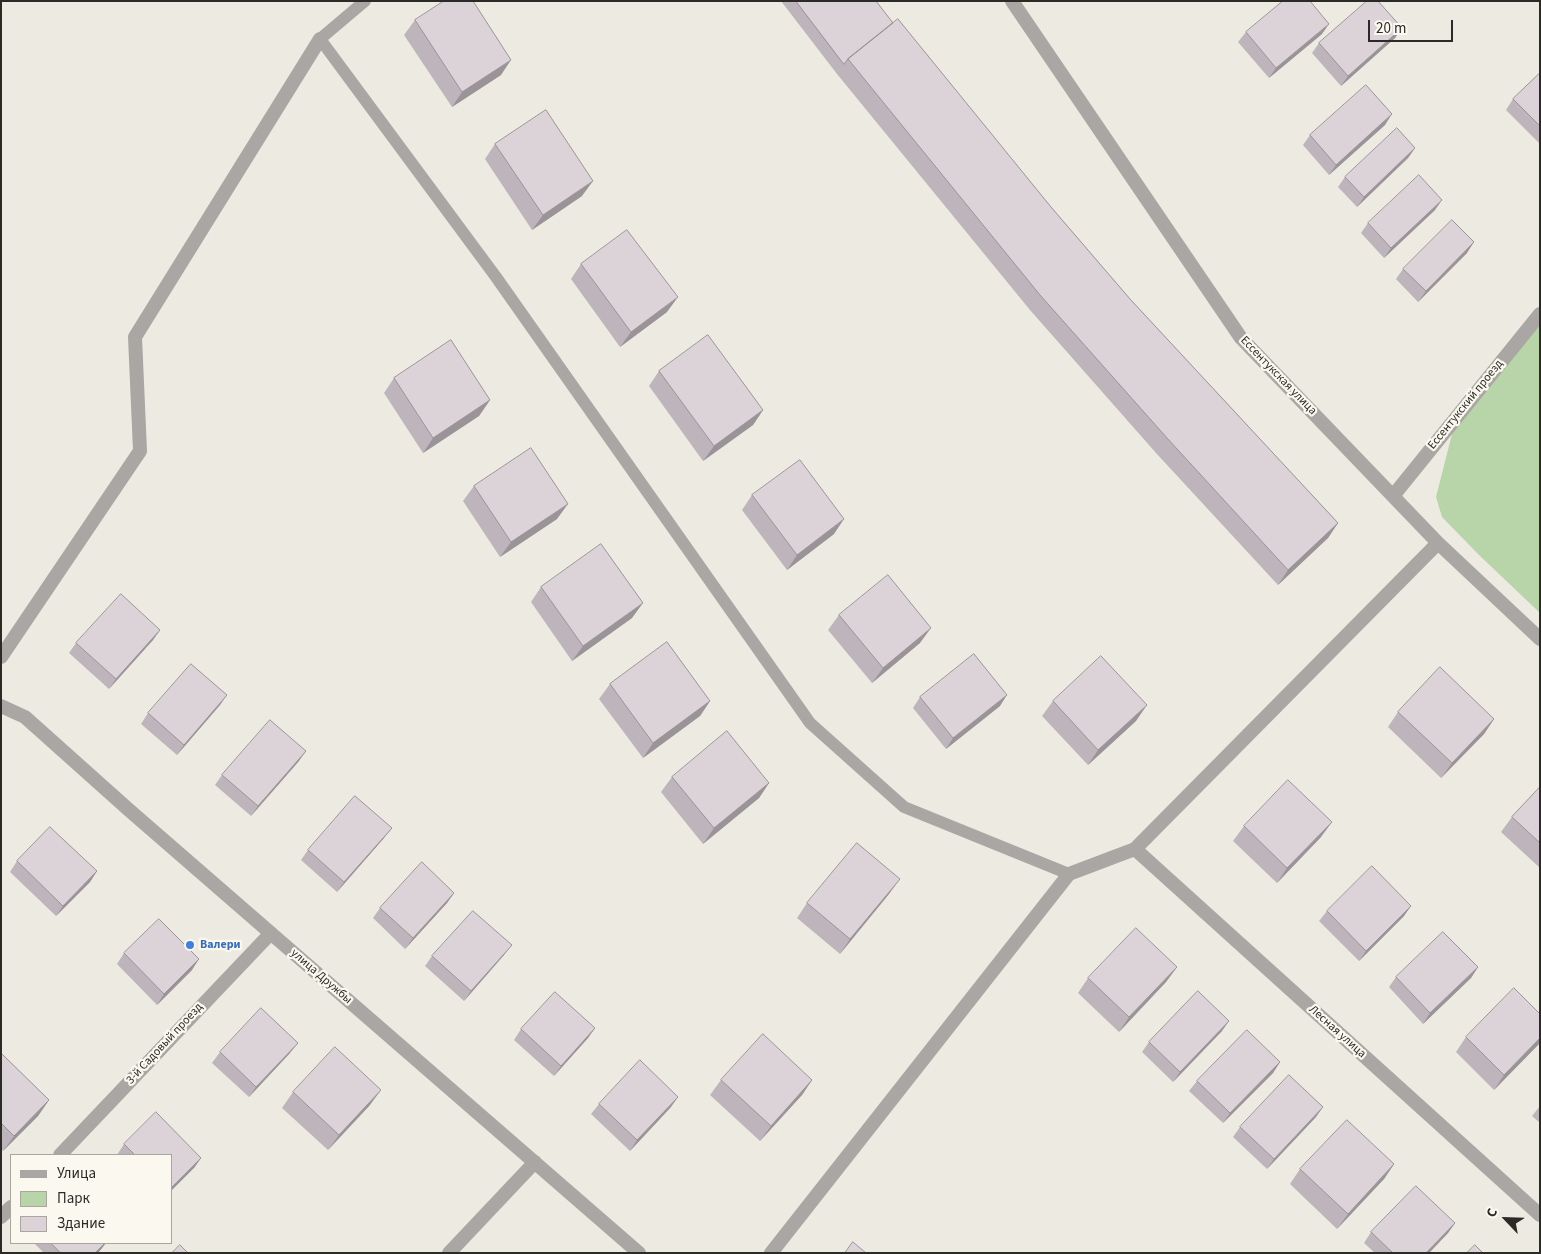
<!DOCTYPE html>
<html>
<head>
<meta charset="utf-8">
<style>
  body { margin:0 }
  #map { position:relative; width:1541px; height:1254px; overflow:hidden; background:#edebe1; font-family:"Source Sans 3",sans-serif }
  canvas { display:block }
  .frame { position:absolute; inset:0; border:2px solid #2b2a27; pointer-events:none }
  .legend { position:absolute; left:10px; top:1154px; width:162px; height:90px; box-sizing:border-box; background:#fbf9ef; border:1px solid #a8a69f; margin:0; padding:6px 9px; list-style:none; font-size:15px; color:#2b2a27 }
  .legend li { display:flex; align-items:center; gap:10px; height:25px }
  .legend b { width:25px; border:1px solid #a8a69f }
  .north { position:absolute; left:1481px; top:1194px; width:50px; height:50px; -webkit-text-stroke:4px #fbf9ef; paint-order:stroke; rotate:294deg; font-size:14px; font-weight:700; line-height:20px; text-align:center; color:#2b2a27 }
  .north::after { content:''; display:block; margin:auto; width:18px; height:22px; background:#2b2a27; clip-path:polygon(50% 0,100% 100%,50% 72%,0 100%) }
  .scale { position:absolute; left:1368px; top:20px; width:85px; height:22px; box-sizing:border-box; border:2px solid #2b2a27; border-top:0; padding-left:6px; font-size:15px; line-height:18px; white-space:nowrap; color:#2b2a27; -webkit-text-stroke:4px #fbf9ef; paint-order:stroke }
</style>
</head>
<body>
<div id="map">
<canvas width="1541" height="1254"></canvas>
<div class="frame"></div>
<ul class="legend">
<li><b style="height:6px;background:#aaa6a3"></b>Улица</li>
<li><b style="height:14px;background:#b7d5a9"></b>Парк</li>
<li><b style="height:14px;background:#dcd3d9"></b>Здание</li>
</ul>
<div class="north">С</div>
<div class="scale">20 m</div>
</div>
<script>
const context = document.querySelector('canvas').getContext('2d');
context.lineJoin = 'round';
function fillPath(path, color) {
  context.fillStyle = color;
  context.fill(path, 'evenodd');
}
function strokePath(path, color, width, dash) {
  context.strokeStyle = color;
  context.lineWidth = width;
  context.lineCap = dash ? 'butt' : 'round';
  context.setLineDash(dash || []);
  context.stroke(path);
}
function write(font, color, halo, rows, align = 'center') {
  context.font = font + ' "Source Sans 3",sans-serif';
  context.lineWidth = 4.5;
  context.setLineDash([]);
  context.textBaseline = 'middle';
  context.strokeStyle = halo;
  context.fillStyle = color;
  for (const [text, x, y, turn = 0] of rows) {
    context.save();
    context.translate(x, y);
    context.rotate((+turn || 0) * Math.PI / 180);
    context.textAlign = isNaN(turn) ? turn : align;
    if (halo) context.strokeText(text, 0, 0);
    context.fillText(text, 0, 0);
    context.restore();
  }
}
fillPath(new Path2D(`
  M1540,322V613L1478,554L1442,517L1436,497L1453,430Z`), '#b7d5a9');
strokePath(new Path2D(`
  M365,1L320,39L496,277L810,723L904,807L1069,874`), '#aaa6a3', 12);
strokePath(new Path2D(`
  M1012,1L1241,338L1438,543L1540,639
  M1393,496L1540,314
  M1,657L140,451L135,337L320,39
  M1,706L25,717L129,810L639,1253
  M1135,849L1540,1215
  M60,1155L271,933
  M1,1217L11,1207
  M449,1253L535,1162
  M771,1253L1069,874L1135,849L1438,543`), '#aaa6a3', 14);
fillPath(new Path2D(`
  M781,1H876L893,23L1130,299L1338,523L1328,538L1278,585L1156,453L1030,310L837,74Z
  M415,20L501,75L452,107L404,35Z
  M1402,28L1395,38L1341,86L1312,53L1319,43Z
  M1246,32L1322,34L1269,78L1238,42Z
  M1540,73V144L1506,110L1513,99Z
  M1385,125L1329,175L1303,145L1310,135Z
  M495,144L582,196L532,230L485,159Z
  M1415,148L1408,158L1357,207L1338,187L1345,177Z
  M1435,210L1384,258L1361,233L1368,223Z
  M1467,253L1418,302L1396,279L1403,269Z
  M581,264L667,312L620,347L571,279Z
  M659,371L763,410L753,425L703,461L649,386Z
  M394,378L490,400L479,416L423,453L384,393Z
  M474,486L557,519L500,557L463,501Z
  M752,495L834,534L787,570L742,510Z
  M541,587L632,618L572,661L531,602Z
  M839,615L920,643L872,683L828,630Z
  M160,630L153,640L109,689L69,653L76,643Z
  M610,684L710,701L700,716L643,758L599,699Z
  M920,697L1000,706L946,749L913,708Z
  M1053,701L1136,721L1088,765L1042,716Z
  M220,705L177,755L141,724L148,713Z
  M1398,712L1494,719L1484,734L1441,778L1388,727Z
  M299,761L251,816L215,785L222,775Z
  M672,777L769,783L759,798L703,844L661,792Z
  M1540,787V868L1501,832L1512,817Z
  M1244,826L1321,837L1277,883L1233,841Z
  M384,838L337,892L301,860L308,850Z
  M17,861L97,871L90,882L56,916L10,872Z
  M454,893L447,903L405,949L373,918L380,908Z
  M889,894L840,954L797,918L807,903Z
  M1327,911L1404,916L1359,961L1319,921Z
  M124,953L192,970L157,1005L117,964Z
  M504,955L464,1001L425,966L432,956Z
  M1177,967L1166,982L1119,1032L1078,993L1088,978Z
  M1478,967L1471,978L1423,1024L1389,987L1396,977Z
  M1540,1014V1043L1494,1090L1456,1052L1466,1037Z
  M595,1028L588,1038L554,1076L514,1040L521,1029Z
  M1222,1031L1173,1082L1142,1052L1149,1042Z
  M220,1052L290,1053L249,1097L212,1063Z
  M1,1053L49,1100L38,1116L3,1151L1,1149Z
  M1280,1062L1273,1073L1223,1123L1189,1091L1197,1081Z
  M721,1080H812L802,1095L760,1141L710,1095Z
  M293,1092L370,1105L328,1150L282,1108Z
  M599,1104L671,1107L630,1151L591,1114Z
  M1540,1106V1123L1532,1116Z
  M1316,1117L1267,1169L1233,1137L1240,1127Z
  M124,1144L201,1158L194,1168L171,1155H117Z
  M1394,1164L1384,1179L1337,1229L1290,1184L1300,1169Z
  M1455,1223L1448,1233L1429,1253H1375L1364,1243L1371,1232Z
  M34,1243H106L98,1253H44Z`), '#bdb5bb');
fillPath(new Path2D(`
  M1329,24L1322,34L1269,78L1276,68Z
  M1402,28L1395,38L1341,86L1348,76Z
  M511,60L501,75L452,107L462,92Z
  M1392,114L1385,125L1329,175L1336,165Z
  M1415,148L1408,158L1357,207L1364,197Z
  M593,181L582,196L532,230L543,215Z
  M1442,200L1435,210L1384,258L1391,248Z
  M1474,242L1467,253L1418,302L1426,291Z
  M678,297L667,312L620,347L631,332Z
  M490,400L479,416L423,453L433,438Z
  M763,410L753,425L703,461L714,446Z
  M568,504L557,519L500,557L511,542Z
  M844,519L834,534L787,570L797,555Z
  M1338,523L1328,538L1278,585L1288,570Z
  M643,603L632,618L572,661L583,646Z
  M931,628L920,643L872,683L883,668Z
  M160,630L153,640L109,689L116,679Z
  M227,695L220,705L177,755L184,745Z
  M1007,695L1000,706L946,749L953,738Z
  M710,701L700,716L643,758L653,743Z
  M1147,705L1136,721L1088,765L1098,750Z
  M1494,719L1484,734L1441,778L1452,763Z
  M306,751L299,761L251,816L258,806Z
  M769,783L759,798L703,844L714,828Z
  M1332,822L1321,837L1277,883L1287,868Z
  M392,828L384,838L337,892L344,882Z
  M97,871L90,882L56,916L63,906Z
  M900,879L889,894L840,954L850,939Z
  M454,893L447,903L405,949L413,938Z
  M1411,906L1404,916L1359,961L1366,951Z
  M512,945L504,955L464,1001L471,991Z
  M199,959L192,970L157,1005L164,994Z
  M1177,967L1166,982L1119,1032L1129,1017Z
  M1478,967L1471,978L1423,1024L1430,1013Z
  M1229,1021L1222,1031L1173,1082L1180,1072Z
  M595,1028L588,1038L554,1076L561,1066Z
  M1540,1038V1043L1494,1090L1504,1075Z
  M298,1043L290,1053L249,1097L256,1087Z
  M1280,1062L1273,1073L1223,1123L1230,1113Z
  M812,1080L802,1095L760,1141L771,1126Z
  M381,1090L370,1105L328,1150L339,1135Z
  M678,1097L671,1107L630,1151L637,1140Z
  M49,1100L38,1116L3,1151L14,1136Z
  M1323,1107L1316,1117L1267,1169L1274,1159Z
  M201,1158L194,1168L171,1191V1188Z
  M1394,1164L1384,1179L1337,1229L1348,1214Z
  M1455,1223L1448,1233L1429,1253H1426Z
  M105,1243H106L98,1253H95Z`), '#9a9498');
const building = new Path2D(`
  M444,1H473L511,60L462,92L415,20Z
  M796,1H876L893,23L848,59L844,64Z
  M1283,1H1310L1329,24L1276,68L1246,32Z
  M1367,1H1378L1402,28L1348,76L1319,43Z
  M898,19L1051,207L1130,299L1338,523L1288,570L1167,438L1040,295L848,59Z
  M1540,73V126L1513,99Z
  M1366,85L1392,114L1336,165L1310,135Z
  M546,110L593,181L543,215L495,144Z
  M1397,128L1415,148L1364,197L1345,177Z
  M1419,175L1442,200L1391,248L1368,223Z
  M1452,220L1474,242L1426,291L1403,269Z
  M627,230L678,297L631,332L581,264Z
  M708,335L763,410L714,446L659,371Z
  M451,340L490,400L433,438L394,378Z
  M531,448L568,504L511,542L474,486Z
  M800,460L844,519L797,555L752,495Z
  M601,544L643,603L583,646L541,587Z
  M888,575L931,628L883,668L839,615Z
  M121,594L160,630L116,679L76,643Z
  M667,642L710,701L653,743L610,684Z
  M974,654L1007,695L953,738L920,697Z
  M1101,656L1147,705L1098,750L1053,701Z
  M191,664L227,695L184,745L148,713Z
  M1440,667L1494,719L1452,763L1398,712Z
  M270,720L306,751L258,806L222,775Z
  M727,731L769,783L714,828L672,777Z
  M1288,780L1332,822L1287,868L1244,826Z
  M1540,787V843L1512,817Z
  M355,796L392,828L344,882L308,850Z
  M50,827L97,871L63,906L17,861Z
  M857,843L900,879L850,939L807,903Z
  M422,862L454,893L413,938L380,908Z
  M1372,866L1411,906L1366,951L1327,911Z
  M473,911L512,945L471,991L432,956Z
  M159,919L199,959L164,994L124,953Z
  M1136,928L1177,967L1129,1017L1088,978Z
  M1443,932L1478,967L1430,1013L1396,977Z
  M1514,988L1540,1014V1038L1504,1075L1466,1037Z
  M1198,991L1229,1021L1180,1072L1149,1042Z
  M555,992L595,1028L561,1066L521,1029Z
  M261,1008L298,1043L256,1087L220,1052Z
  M1247,1030L1280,1062L1230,1113L1197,1081Z
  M763,1034L812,1080L771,1126L721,1080Z
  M335,1047L381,1090L339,1135L293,1092Z
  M1,1053L49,1100L14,1136L1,1123Z
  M640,1060L678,1097L637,1140L599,1104Z
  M1289,1075L1323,1107L1274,1159L1240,1127Z
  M156,1112L201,1158L171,1188V1155H135L124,1144Z
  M1347,1120L1394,1164L1348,1214L1300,1169Z
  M1416,1186L1455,1223L1426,1253H1393L1371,1232Z
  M853,1242L866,1253H845Z
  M51,1243H105L95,1253H61Z
  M180,1245L188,1253H172Z
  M1475,1245L1483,1253H1467Z`);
fillPath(building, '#dcd3d9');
strokePath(building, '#9a9498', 1);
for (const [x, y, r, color] of [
  [190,945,5,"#3f7fe0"]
]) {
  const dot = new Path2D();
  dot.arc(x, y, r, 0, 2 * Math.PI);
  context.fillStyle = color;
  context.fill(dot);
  strokePath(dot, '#fbf9ef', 2);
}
write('12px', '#2b2a27', '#fbf9ef', [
  ["Ессентукская улица",1278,376,46],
  ["Ессентукский проезд",1466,405,-51],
  ["улица Дружбы",321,977,41],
  ["Лесная улица",1337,1032,42],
  ["3-й Садовый проезд",165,1044,-47]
]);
write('bold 12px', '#366cbe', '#fbf9ef', [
  ["Валери",200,945]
], 'left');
</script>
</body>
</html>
